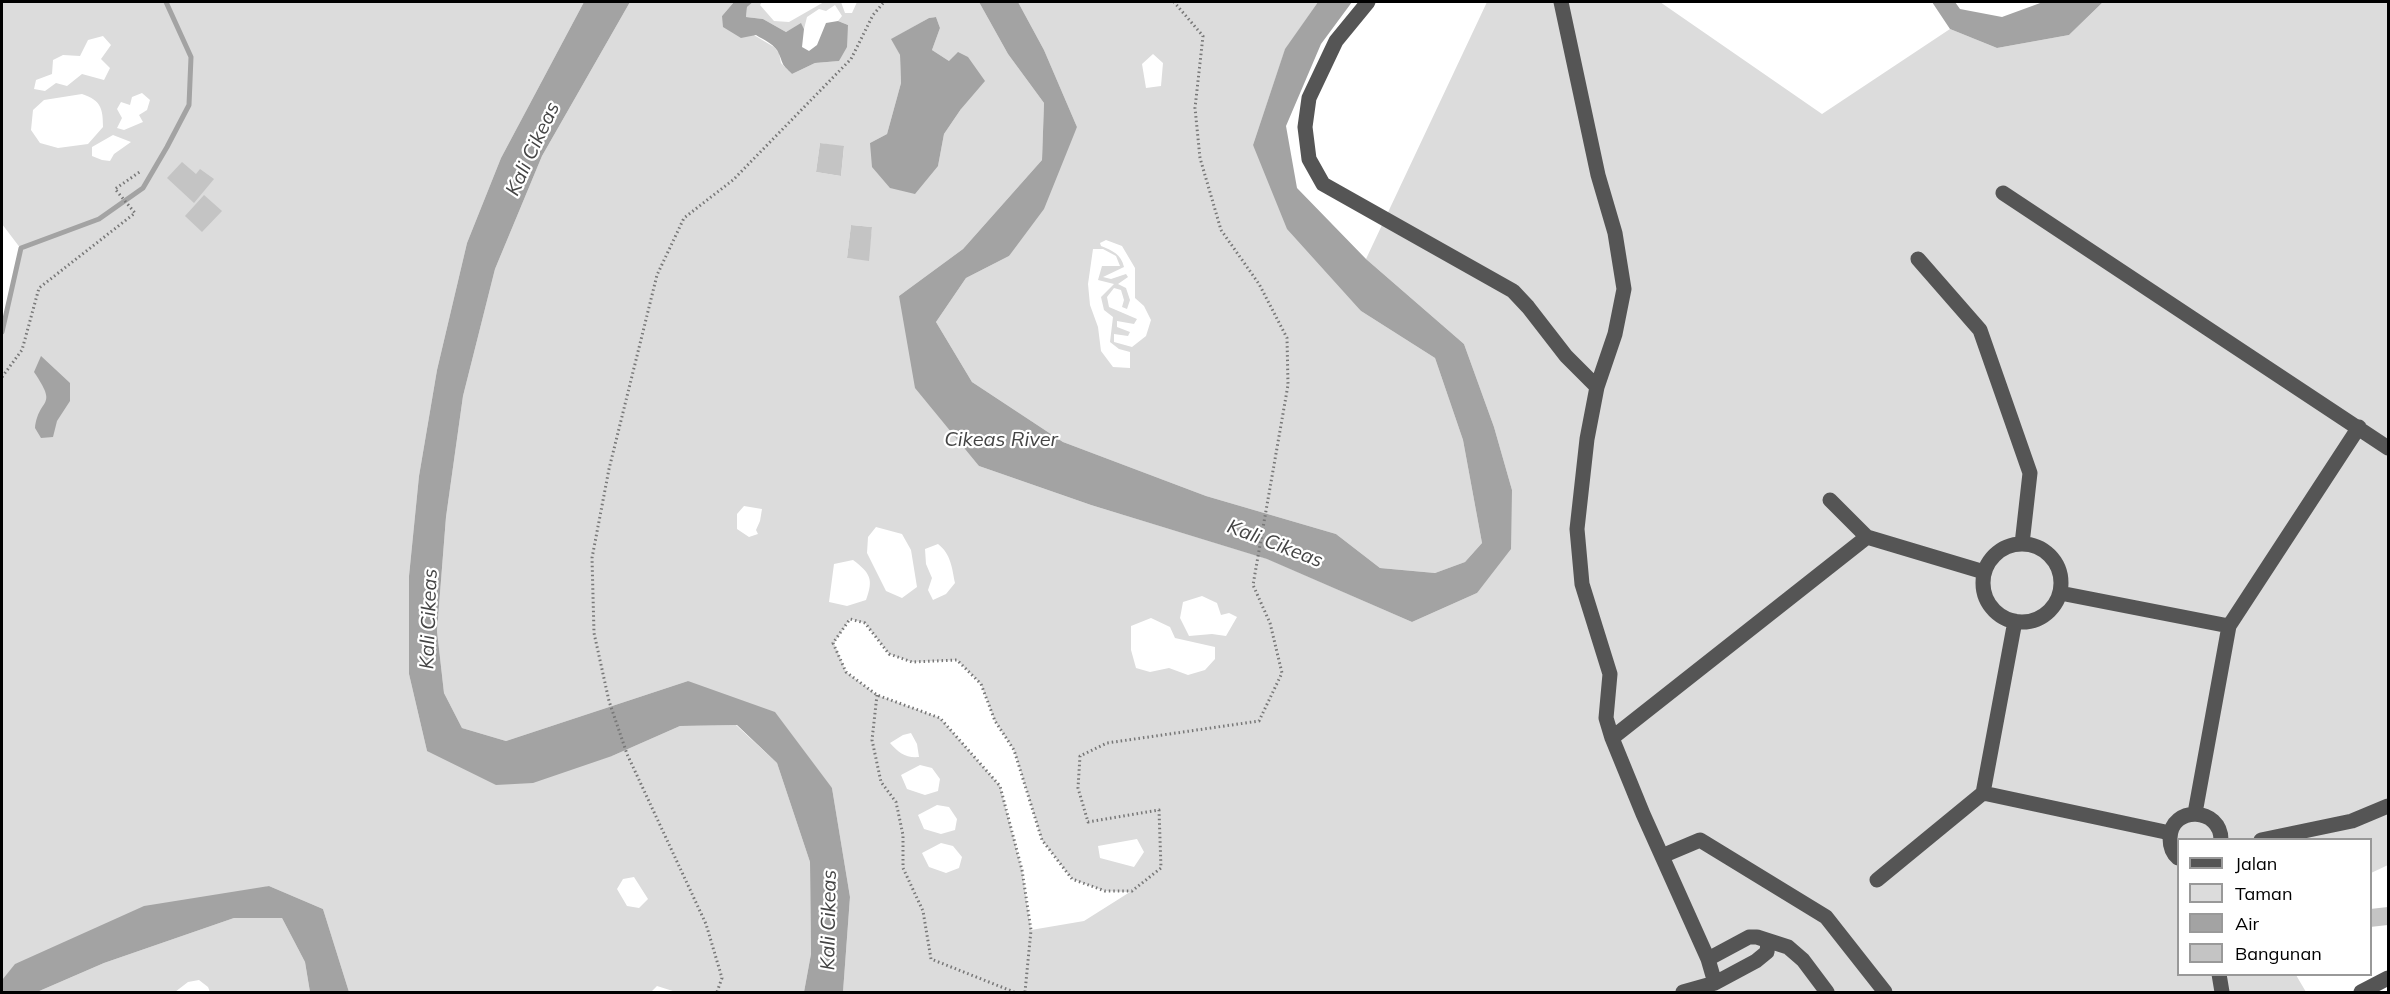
<!DOCTYPE html>
<html>
<head>
<meta charset="utf-8">
<style>
  body { margin:0 }
  #map { position:relative; width:2390px; height:994px; overflow:hidden; background:#fff; font-family:Mulish,sans-serif }
  canvas { display:block }
  .frame { position:absolute; inset:0; border:3px solid #000; pointer-events:none }
  .legend { position:absolute; left:2177px; top:838px; width:195px; height:138px; box-sizing:border-box; background:#fff; border:2px solid #999; margin:0; padding:8px 10px; list-style:none; font-size:18px; color:#000 }
  .legend li { display:flex; align-items:center; gap:12px; height:30px }
  .legend b { width:30px; border:2px solid #999 }
</style>
</head>
<body>
<div id="map">
<canvas width="2390" height="994"></canvas>
<div class="frame"></div>
<ul class="legend">
<li><b style="height:8px;background:#555"></b>Jalan</li>
<li><b style="height:16px;background:#dcdcdc"></b>Taman</li>
<li><b style="height:16px;background:#a3a3a3"></b>Air</li>
<li><b style="height:16px;background:#c4c4c4"></b>Bangunan</li>
</ul>
</div>
<script>
const context = document.querySelector('canvas').getContext('2d');
context.lineJoin = 'round';
function fillPath(path, color) {
  context.fillStyle = color;
  context.fill(path, 'evenodd');
}
function strokePath(path, color, width, dash) {
  context.strokeStyle = color;
  context.lineWidth = width;
  context.lineCap = dash ? 'butt' : 'round';
  context.setLineDash(dash || []);
  context.stroke(path);
}
function write(font, color, halo, rows, align = 'center') {
  context.font = font + ' Mulish,sans-serif';
  context.lineWidth = 4.5;
  context.setLineDash([]);
  context.textBaseline = 'middle';
  context.strokeStyle = halo;
  context.fillStyle = color;
  for (const [text, x, y, turn = 0] of rows) {
    context.save();
    context.translate(x, y);
    context.rotate((+turn || 0) * Math.PI / 180);
    context.textAlign = isNaN(turn) ? turn : align;
    if (halo) context.strokeText(text, 0, 0);
    context.fillText(text, 0, 0);
    context.restore();
  }
}
fillPath(new Path2D(`
  M2,2H584L501,158L467,243L437,370L419,476L409,576V674L427,751L612,756L680,726L736,725L777,763L810,862L811,954L804,992H676L657,986L651,992H349L323,909L269,886L16,964L2,980V332L21,249L2,224ZM103,36L111,45L101,59L110,68L104,80L82,74L67,86L56,83L45,91L34,89L36,80L52,74L53,60L63,55L80,56L88,40ZM142,93L150,100L147,110L139,115L143,122L124,130L117,128L122,118L117,109L121,102L130,105L132,97ZM82,94C101,100 103,109 103,127L88,144L58,148L40,143L31,130L33,110L44,100ZM113,135L131,142L114,154L110,161L102,160L92,156V147ZM634,877L648,899L639,908L627,906L617,889L623,879Z
  M630,2H734L722,16L774,47L779,53L781,63L792,74L815,63L839,61L848,25L838,21L842,16L835,5L826,11L819,9L807,17L804,29L801,24L786,32L763,19L746,17L747,7L753,2H762L760,5L774,21L789,22L824,2H841L845,13H852L857,2H979L1008,54L1044,103L1042,160L963,249L899,296L979,466L1091,505L1268,559L1412,622L1477,593L1512,490L1494,427L1464,344L1366,259L1487,2H1660L1822,114L1950,29L1997,48L2069,35L2103,2H2388V865L2371,873L2370,840H2178V974L2296,975L2306,992H843L850,897L832,788L688,681L506,741L462,728L444,693L437,631L446,517L463,396L495,269L542,156ZM936,17L940,28L932,50L949,61L961,109L944,134L938,166L870,143L887,134L901,83L900,55L892,39L929,18ZM820,143L844,147L841,176L816,172ZM851,225L872,227L868,260L847,258ZM744,506L762,509L760,521L756,530L758,534L749,537L737,529V514ZM876,527L902,534L911,550L917,587L902,598L886,591L867,553L868,537ZM938,544C951,554 952,568 955,583L946,594L933,600L928,590L932,578L926,564L925,549ZM853,560C870,573 874,579 866,600L847,606L829,602L834,564ZM1202,596L1217,603L1221,615L1229,613L1237,617L1226,636L1212,634L1189,636L1180,618L1183,602ZM1151,618L1170,627L1175,638L1215,647V659L1205,670L1188,675L1169,668L1150,672L1136,668L1131,650V626ZM850,619L865,623L889,654L912,662L957,660L981,684L995,721L1014,750L1042,840L1072,879L1105,891L1130,892L1084,921L1031,930L1022,870L1000,786L940,718L877,695L846,672L834,643ZM911,733L917,744L919,757C905,758 899,753 890,743L903,735ZM920,765L932,768L940,779L938,791L925,795L907,789L901,775ZM937,805L949,807L957,819L955,830L941,834L924,829L918,815ZM1137,839L1144,852L1134,867L1100,858L1098,846ZM941,843L953,846L962,857L959,868L946,873L929,867L922,853Z
  M1018,2H1318L1285,50L1253,145L1361,311L1435,358L1463,440L1482,543L1465,562L1435,573L1380,568L1336,534L1206,496L1063,442L972,382L936,322L966,278L1009,256L1077,127L1044,50ZM1153,54L1163,63L1161,86L1146,88L1142,64ZM1106,240L1122,246L1135,268V298L1144,306L1151,320L1146,336L1132,347L1114,342V334L1128,336L1130,332L1117,327V321L1134,324L1137,319L1109,307L1107,297L1114,288L1121,290L1124,300L1122,307L1127,309L1130,300L1126,288L1118,284L1128,277L1126,274L1111,279L1103,277L1124,267C1121,254 1113,251 1101,246L1100,243ZM1093,249H1103L1116,256L1120,266H1102L1098,280L1114,284L1101,297L1104,310L1113,317L1110,342L1119,349L1130,352V368L1113,367L1101,351L1098,327L1090,305L1088,284Z
  M234,918H282L305,962L310,992H210L208,987L199,980L188,982L175,992H37L104,963Z`), '#dcdcdc');
fillPath(new Path2D(`
  M584,2H630L542,156L495,269L463,396L446,517L437,631L444,693L462,728L506,741L688,681L775,712L832,788L850,897L843,992H804L811,954L810,862L777,763L737,725L680,726L612,756L533,783L496,785L427,751L409,674V576L419,476L437,370L467,243L501,158Z
  M734,2H753L747,7L746,17L763,19L786,32L801,23L804,29L802,47L809,51L817,45L826,23L838,21L848,25L847,47L839,61L815,63L792,74C781,63 784,66 779,54C776,45 764,40 756,35L741,38L723,27L722,16Z
  M979,2H1018L1044,50L1077,127L1044,209L1009,256L966,278L936,322L972,382L1063,442L1206,496L1336,534L1380,568L1435,573L1465,562L1482,543L1463,440L1435,358L1361,311L1287,229L1253,145L1285,49L1318,2H1352L1321,44L1286,126L1297,188L1366,259L1464,344L1494,427L1512,490L1511,549L1477,593L1412,622L1267,559L1091,505L979,466L915,388L899,296L963,249L1042,160L1044,103L1008,54Z
  M1932,2H1955L1960,9L2002,17L2043,2H2103L2069,35L1997,48L1950,29Z
  M936,17L940,28L932,50L949,61L958,52L968,57L985,81L961,109L944,134L938,166L915,194L890,188L872,167L870,143L887,134L901,83L900,55L891,39L929,18Z
  M41,356L70,383V401L57,421L53,437L41,438L35,428C39,396 59,409 34,372Z
  M269,886L323,909L349,992H310L305,962L282,918H234L104,963L37,992H2V980L15,964L144,906Z`), '#a3a3a3');
strokePath(new Path2D(`
  M2,332L21,248L99,219L143,188L167,147L189,105L191,57L166,2`), '#a3a3a3', 5);
fillPath(new Path2D(`
  M820,143L844,146L841,176L816,172Z
  M182,162L196,174L200,169L214,179L194,203L167,178Z
  M204,195L222,211L202,232L185,216Z
  M851,225L872,227L869,261L847,258Z
  M2388,907V925L2370,927V909Z`), '#c4c4c4');
strokePath(new Path2D(`
  M2,377L22,350L39,288L135,213L115,189L141,171
  M877,695L872,740L881,782L896,802L903,835V868L923,911L931,959L1014,992
  M717,992L722,978L706,924L627,754L609,701L594,633L592,558L609,469L657,275L684,218L733,180L851,59L873,15L884,2
  M1025,992L1031,930L1022,870L1000,786L940,718L877,695L846,672L833,643L850,619L865,623L889,654L912,662L957,660L981,684L995,721L1014,750L1042,840L1072,879L1105,891H1132L1161,868L1159,810L1088,822L1078,788L1080,756L1107,743L1259,721L1282,673L1270,623L1253,585L1288,385L1287,338L1259,284L1221,230L1200,158L1195,108L1203,36L1174,2`), '#777', 3, [1.5, 3]);
strokePath(new Path2D(`
  M1368,2L1336,41L1309,98L1305,127L1309,159L1323,184L1513,291L1528,307L1566,356L1597,387
  M1561,2L1598,175L1615,233L1624,289L1615,334L1597,387L1587,439L1577,529L1582,584L1610,674L1606,718L1612,738L1643,814L1708,959L1715,983L1683,992
  M2003,193L2388,448
  M1918,259L1980,330L2030,473L2022,544
  M1830,500L1867,537L1984,572
  M1983 583a39 39 0 1 1 78 0a39 39 0 1 1-78 0Z
  M2060,593L2229,626L2359,427
  M1612,738L1867,537
  M1983,793L2170,833
  M2195,813L2229,626
  M2261,840L2352,821L2388,806
  M1662,856L1700,840L1826,917L1885,992
  M2178,858C2172,853 2170,846 2170,838C2171,805 2221,807 2221,840
  M1877,880L1983,793L2015,621
  M1708,959L1749,937H1757L1788,947L1803,960L1827,992
  M2219,974L2222,992
  M1715,983L1756,961L1767,952L1768,942
  M2361,992L2388,978`), '#555', 15);
write('italic 20px', '#444', '#fff', [
  ["Kali Cikeas",533,149,-65],
  ["Cikeas River",1001,440],
  ["Kali Cikeas",1275,544,21],
  ["Kali Cikeas",429,619,-88],
  ["Kali Cikeas",829,920,-89]
]);
</script>
</body>
</html>
